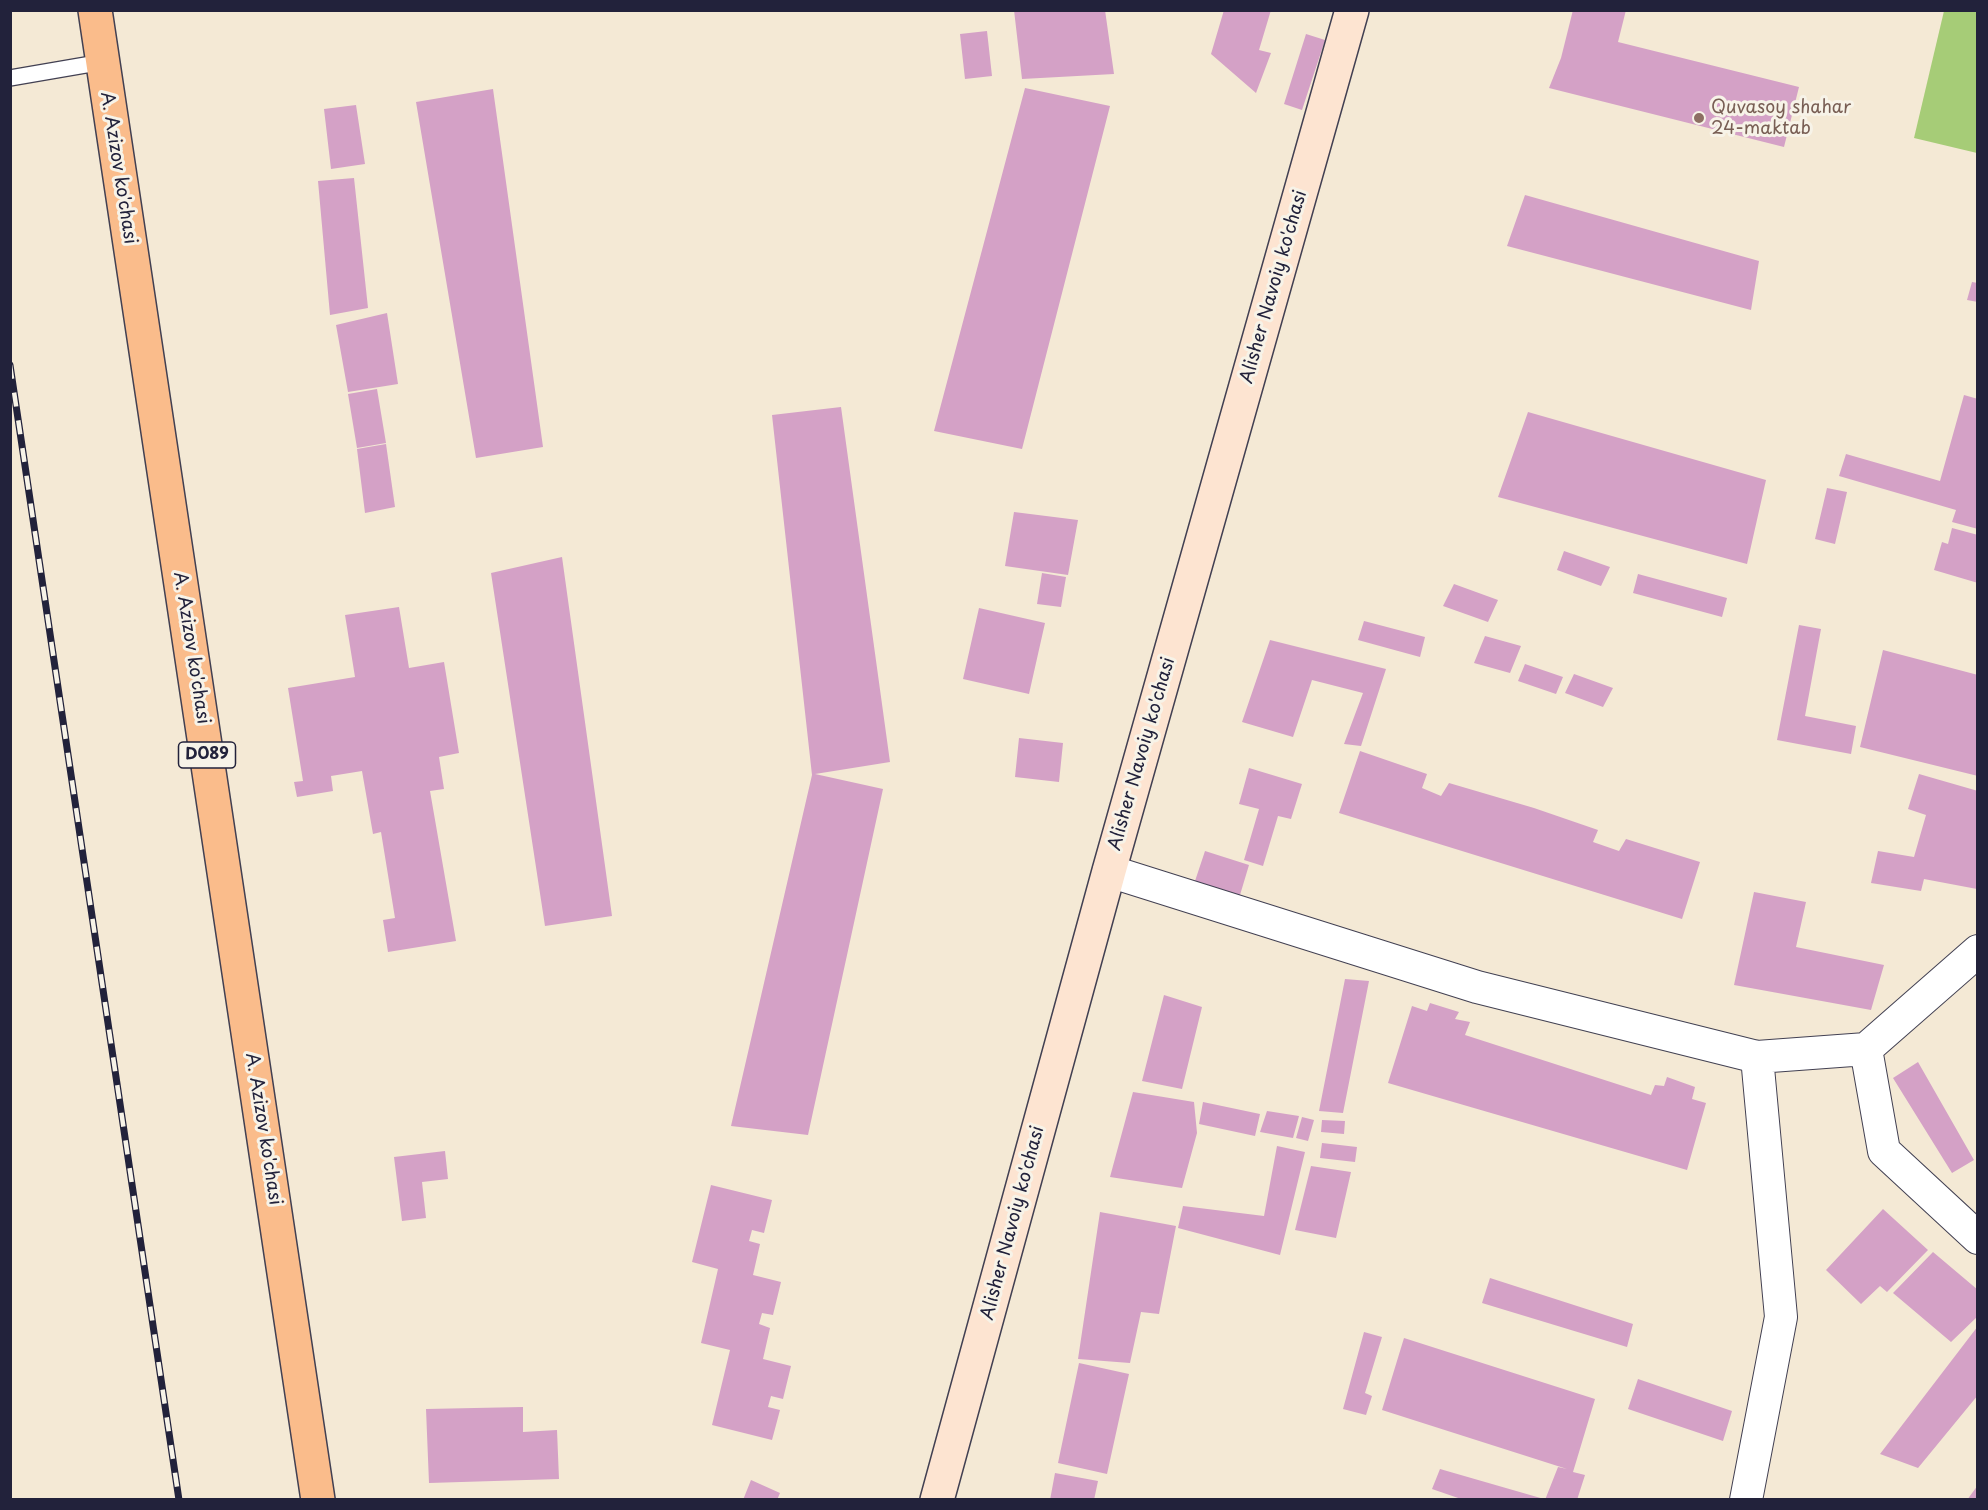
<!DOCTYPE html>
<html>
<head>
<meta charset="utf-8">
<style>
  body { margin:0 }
  #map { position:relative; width:1988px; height:1510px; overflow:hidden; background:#f4e9d5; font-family:"Playpen Sans",sans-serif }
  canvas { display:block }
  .frame { position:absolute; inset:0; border:12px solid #22223b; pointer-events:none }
</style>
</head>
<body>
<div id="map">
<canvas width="1988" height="1510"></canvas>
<div class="frame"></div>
</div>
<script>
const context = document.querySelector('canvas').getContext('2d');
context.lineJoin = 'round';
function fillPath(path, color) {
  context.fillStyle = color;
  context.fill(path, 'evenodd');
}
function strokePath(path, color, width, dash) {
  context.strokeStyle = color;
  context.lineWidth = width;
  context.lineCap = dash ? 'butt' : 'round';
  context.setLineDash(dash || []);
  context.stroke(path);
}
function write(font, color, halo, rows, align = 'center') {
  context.font = font + ' "Playpen Sans",sans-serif';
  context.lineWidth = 6;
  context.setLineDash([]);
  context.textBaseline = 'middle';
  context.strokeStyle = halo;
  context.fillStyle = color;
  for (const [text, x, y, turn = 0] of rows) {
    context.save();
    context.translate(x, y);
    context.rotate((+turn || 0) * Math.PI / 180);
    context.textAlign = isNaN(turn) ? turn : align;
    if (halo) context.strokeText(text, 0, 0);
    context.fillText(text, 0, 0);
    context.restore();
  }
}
fillPath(new Path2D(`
  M1944,11H1977V153L1914,138Z`), '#a6cc77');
fillPath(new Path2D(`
  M1014,10H1105L1114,74L1022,79Z
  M1224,10H1271L1259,50L1271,53L1256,93L1211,54Z
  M1573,10H1626L1618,42L1799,87L1784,147L1549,88L1561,58Z
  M987,31L992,76L965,79L960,34Z
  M1306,34L1325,40L1302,110L1284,104Z
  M1025,88L1110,106L1022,449L934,431Z
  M493,89L543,447L476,458L416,102Z
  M356,105L365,164L331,169L324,109Z
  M354,178L368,308L330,315L318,181Z
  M1525,195L1759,261L1751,310L1507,246Z
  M1972,282L1978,283V302L1967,300Z
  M387,313L398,384L348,392L336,325Z
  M377,389L386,443L357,448L348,394Z
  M1964,395L1978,399V529L1952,522L1956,510L1839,476L1846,454L1940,481Z
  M841,407L890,762L815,774L883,789L808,1135L731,1126L812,775L772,415Z
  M1528,412L1766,480L1747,564L1498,497Z
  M386,444L395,507L365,513L357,449Z
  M1827,488L1847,492L1835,544L1815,539Z
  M1014,512L1078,520L1068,575L1005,566Z
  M1952,528L1978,535V583L1934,570L1942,542L1948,544Z
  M1564,551L1610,567L1601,586L1557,570Z
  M562,557L612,916L545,926L491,573Z
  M1042,573L1066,577L1061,607L1037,604Z
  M1638,574L1727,598L1722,617L1633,593Z
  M1454,584L1498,600L1488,622L1443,606Z
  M399,607L409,668L444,662L459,753L439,757L444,789L430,791L456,941L388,952L383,920L395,918L381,832L373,834L362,771L331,776L333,791L297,797L294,782L303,781L288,688L355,677L345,615Z
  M979,608L1045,623L1029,694L963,679Z
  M1364,621L1425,637L1420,657L1358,640Z
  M1799,625L1821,629L1805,716L1856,726L1851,754L1777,740Z
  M1485,636L1521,646L1510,673L1474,663Z
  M1270,640L1386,669L1361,746L1344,744L1363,693L1312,680L1293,737L1242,722Z
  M1883,650L1978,675V776L1860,747Z
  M1525,664L1563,677L1556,694L1518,681Z
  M1574,674L1613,688L1603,707L1565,693Z
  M1019,738L1063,743L1059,782L1015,777Z
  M1360,751L1427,774L1422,788L1441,796L1449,783L1534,808L1598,830L1593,842L1619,851L1626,839L1700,862L1682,919L1339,813Z
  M1249,768L1302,784L1291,819L1278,816L1263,866L1244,860L1259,809L1239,804Z
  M1919,774L1978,791L1977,889L1924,879L1921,891L1871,883L1878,851L1914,857L1926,815L1908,809Z
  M1205,851L1249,865L1240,895L1195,881Z
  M1754,892L1806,902L1796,947L1884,965L1871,1010L1734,985Z
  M1345,979L1369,981L1343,1113L1319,1111Z
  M1164,995L1202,1007L1182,1089L1142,1081Z
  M1430,1003L1459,1012L1455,1019L1470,1022L1465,1035L1651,1095L1655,1085L1664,1086L1667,1077L1695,1087L1692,1099L1706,1103L1687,1170L1388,1083L1412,1006L1427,1011Z
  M1918,1062L1974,1160L1952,1173L1893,1078Z
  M1133,1092L1194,1102L1197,1133L1182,1188L1110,1177Z
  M1203,1102L1260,1114L1255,1136L1199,1124Z
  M1267,1111L1299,1116L1293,1138L1260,1132Z
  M1302,1117L1314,1120L1308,1141L1296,1138Z
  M1322,1120L1345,1121L1344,1134L1321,1132Z
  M1322,1143L1357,1147L1355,1162L1320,1158Z
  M1277,1146L1305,1152L1280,1255L1178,1228L1183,1206L1264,1216Z
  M445,1151L448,1179L422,1182L426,1218L402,1221L394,1157Z
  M1311,1166L1351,1172L1336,1238L1295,1230Z
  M711,1185L772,1200L764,1233L752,1230L749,1241L760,1244L753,1275L781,1282L773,1315L762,1313L759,1324L770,1328L763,1359L791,1366L783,1399L771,1396L768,1407L780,1410L772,1440L712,1425L730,1350L701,1343L718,1269L692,1262Z
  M1883,1209L1928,1250L1887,1292L1880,1286L1861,1304L1826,1270Z
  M1100,1212L1176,1226L1159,1314L1141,1312L1130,1363L1078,1359Z
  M1933,1252L1978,1290V1316L1951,1342L1893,1293Z
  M1490,1278L1633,1324L1627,1347L1482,1303Z
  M1978,1326V1395L1918,1468L1880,1454Z
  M1364,1332L1382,1337L1365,1393L1372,1396L1366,1415L1343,1409Z
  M1404,1338L1595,1399L1573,1472L1585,1475L1577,1500H1545L1558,1467L1567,1469L1382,1410Z
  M1079,1363L1129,1374L1107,1474L1058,1463Z
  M1638,1379L1732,1411L1723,1441L1628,1409Z
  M523,1407V1432L557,1430L559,1479L429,1483L426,1409Z
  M1440,1469L1544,1499V1500H1464L1432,1489Z
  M1055,1473L1098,1481L1094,1500H1050Z
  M751,1480L780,1493L777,1500H743Z
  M1978,1485V1500H1967Z`), '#d4a1c6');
const lane = new Path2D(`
  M10,78L103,62`);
const street = new Path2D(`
  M1109,871L1477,987L1757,1057L1866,1049
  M1978,951L1866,1049L1884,1151L1978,1238
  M1746,1500L1781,1317L1757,1057`);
const secondary = new Path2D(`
  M937,1500L1109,871L1352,10`);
const primary = new Path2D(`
  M95,10L318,1500`);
strokePath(lane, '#424052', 18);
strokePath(street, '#424052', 34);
strokePath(secondary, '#424052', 36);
strokePath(primary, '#424052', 36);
strokePath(lane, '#fff', 15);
strokePath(street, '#fff', 32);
strokePath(secondary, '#fde4d1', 33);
strokePath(primary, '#fabc8b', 33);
const rail = new Path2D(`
  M10,365L179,1500`);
strokePath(rail, '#22223b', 7);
strokePath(rail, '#f7f3e8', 4.5, [14]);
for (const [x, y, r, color] of [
  [1699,118,6,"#8d6e63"]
]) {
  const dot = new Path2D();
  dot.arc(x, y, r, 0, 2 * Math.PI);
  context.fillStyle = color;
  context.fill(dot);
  strokePath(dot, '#f7f3e8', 2);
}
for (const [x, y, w] of [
  [207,755,57]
]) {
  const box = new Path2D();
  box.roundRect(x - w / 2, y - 13, w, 26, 4.5);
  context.fillStyle = '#f7f3e8';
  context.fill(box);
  strokePath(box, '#22223b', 1.5);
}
write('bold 16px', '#22223b', null, [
  ["D089",207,755]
]);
write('18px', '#785e54', '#f7f3e8', [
  ["Quvasoy shahar",1711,108],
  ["24-maktab",1711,129]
], 'left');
write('18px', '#22223b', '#f7f3e8', [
  ["A. Azizov ko'chasi",118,168,81],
  ["Alisher Navoiy ko'chasi",1274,287,-74],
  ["A. Azizov ko'chasi",191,648,81],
  ["Alisher Navoiy ko'chasi",1142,754,-74],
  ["A. Azizov ko'chasi",263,1129,81],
  ["Alisher Navoiy ko'chasi",1013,1223,-75]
]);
</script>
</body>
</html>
